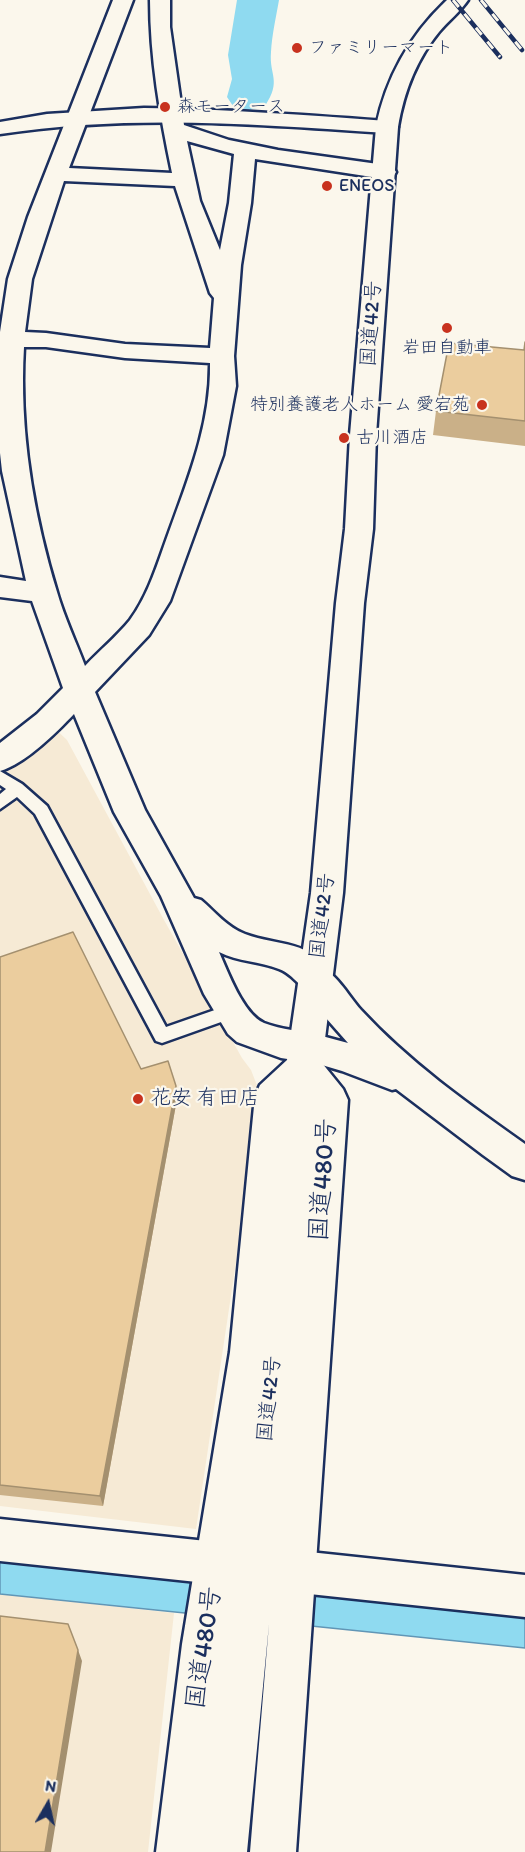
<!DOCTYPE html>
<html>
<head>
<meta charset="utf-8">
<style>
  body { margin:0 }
  #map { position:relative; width:525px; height:1852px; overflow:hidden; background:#fbf7ec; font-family:Itim,sans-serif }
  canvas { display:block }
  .north { position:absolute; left:18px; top:1774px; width:60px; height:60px; -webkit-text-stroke:4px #fbf7ec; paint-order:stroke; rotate:9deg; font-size:16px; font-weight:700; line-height:24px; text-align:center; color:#1b2f5e }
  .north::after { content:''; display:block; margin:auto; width:21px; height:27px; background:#1b2f5e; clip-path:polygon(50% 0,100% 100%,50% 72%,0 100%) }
</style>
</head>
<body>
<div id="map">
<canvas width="525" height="1852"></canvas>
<div class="north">N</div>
</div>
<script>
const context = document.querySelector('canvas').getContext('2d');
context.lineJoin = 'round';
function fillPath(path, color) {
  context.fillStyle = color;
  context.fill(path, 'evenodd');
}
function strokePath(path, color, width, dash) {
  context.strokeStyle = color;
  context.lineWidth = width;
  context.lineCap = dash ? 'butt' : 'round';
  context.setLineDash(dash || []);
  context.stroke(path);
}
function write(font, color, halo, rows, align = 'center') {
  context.font = font + ' Itim,"Klee One",sans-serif';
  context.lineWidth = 4.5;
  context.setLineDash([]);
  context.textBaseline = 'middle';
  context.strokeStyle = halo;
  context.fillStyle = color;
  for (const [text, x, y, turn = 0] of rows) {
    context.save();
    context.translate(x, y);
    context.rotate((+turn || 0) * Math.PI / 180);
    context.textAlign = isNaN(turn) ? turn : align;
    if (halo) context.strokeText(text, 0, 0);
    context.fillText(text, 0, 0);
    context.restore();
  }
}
fillPath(new Path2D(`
  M48,722L67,740L164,920L242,1058L251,1070L258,1088L254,1142L196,1529L0,1506V760Z
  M0,1594L174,1613L148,1852H0Z`), '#f6ead5');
const water = new Path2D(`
  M0,1553L525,1609V1648L0,1594Z`);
fillPath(water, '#8fdaf0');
strokePath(water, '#6196b6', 1.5);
fillPath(new Path2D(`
  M237,0H279C276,17 272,35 271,52C269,76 282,80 265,106L249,110L233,106L227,97L232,79L228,55Z`), '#8fdaf0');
const lane = new Path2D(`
  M0,771L22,784L47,806L166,1027L232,1004L238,1006L241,1011L238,1016L162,1043L156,1041L35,814L17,797L0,809V794L6,789L0,785Z`);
const street = new Path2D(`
  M113,0H133L69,168L172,173C160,116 150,58 150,0H170V27L184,125L229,140L278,150L385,165L393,167L396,172L393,177L385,179L255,159L251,203L241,265L234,356L236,386L223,455L170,601L149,635L95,692L145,810L194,898L201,900C214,911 228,928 245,934C279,947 312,938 333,979L328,989C300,998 300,977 279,969C260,961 238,962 219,952C228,972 243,1014 264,1023C282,1030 301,1030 319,1037L324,1047L319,1057L307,1062L281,1058L237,1042L228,1034L204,994L161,896L114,812L74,714C56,733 25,764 0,771V743L37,714L63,688L32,601L0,597V577L26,581L2,471L0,453V332L8,279L28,217ZM187,141L234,154L229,203L220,250L200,201ZM64,181L175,186L210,293L214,298L210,348L125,344L46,333L25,332L32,279ZM24,347H46L125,358L210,363C211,422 189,477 169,532C158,562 149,594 130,620C117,636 99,651 85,666C76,642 64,617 57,592C33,513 19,430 24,347Z
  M0,1519L525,1575V1617L0,1561Z`);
const secondary = new Path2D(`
  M144,108C225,109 306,115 387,121L395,122L398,127L395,132L387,133C257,124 129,114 0,134V122L47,114Z
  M316,965C336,972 347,994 361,1010C409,1062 467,1103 525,1144V1180L512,1176L483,1155L396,1089L392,1090L342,1071L295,1057L290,1047L295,1037L307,1032L348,1043L326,1018L299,979L304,969Z`);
const highway = new Path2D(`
  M447,0H468C460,12 448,21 439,32C416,60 404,92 398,127L376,435L373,529L364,603L343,893L322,1063L343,1089L348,1100L296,1852H250L269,1624L247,1852H156L182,1644L230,1352L255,1096L260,1085L287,1060L311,893L336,603L345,529L350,435L376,127C386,77 410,35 447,0Z`);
strokePath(lane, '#1b2f5e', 5);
strokePath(street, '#1b2f5e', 5);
strokePath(secondary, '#1b2f5e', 5);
strokePath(highway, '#1b2f5e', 5);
fillPath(lane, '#fbf7ec');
fillPath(street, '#fbf7ec');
fillPath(secondary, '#fbf7ec');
fillPath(highway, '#fbf7ec');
const rail = new Path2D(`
  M453,0L500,57
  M481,0L522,50`);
strokePath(rail, '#1b2f5e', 4.5);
strokePath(rail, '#fbf7ec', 3, [9]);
fillPath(new Path2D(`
  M525,342V446L433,435L436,411L524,350Z
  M0,957L141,1069L176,1086L177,1099L103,1506L0,1495Z`), '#cab088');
fillPath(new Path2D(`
  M176,1086L177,1099L103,1506L100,1496Z
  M78,1650L82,1661L51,1852H45Z`), '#a4906f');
const building = new Path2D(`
  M525,342V421L436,411L449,343L524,350Z
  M73,932L141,1069L168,1061L176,1086L100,1496L0,1485V957Z
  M0,1616L68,1624L78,1650L45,1852H0Z`);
fillPath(building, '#ebcd9e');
strokePath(building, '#a4906f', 1.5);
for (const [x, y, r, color] of [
  [297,48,6,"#c8321e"],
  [165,107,6,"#c8321e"],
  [327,186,6,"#c8321e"],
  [447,328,6,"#c8321e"],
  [482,405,6,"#c8321e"],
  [344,438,6,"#c8321e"],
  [138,1099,6,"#c8321e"]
]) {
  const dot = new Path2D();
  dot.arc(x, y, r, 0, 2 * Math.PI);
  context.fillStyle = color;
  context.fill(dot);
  strokePath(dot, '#fbf7ec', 2);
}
write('18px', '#1b2f5e', '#fbf7ec', [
  ["ファミリーマート",309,48],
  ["森モータース",177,107],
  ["ENEOS",339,186],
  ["岩田自動車",447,348,"center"],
  ["特別養護老人ホーム 愛宕苑",470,405,"right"],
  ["古川酒店",356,438]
], 'left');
write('21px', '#1b2f5e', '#fbf7ec', [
  ["国道42号",372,324,-86],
  ["国道42号",323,916,-83],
  ["国道42号",270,1399,-84]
]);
write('21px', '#1b2f5e', '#fbf7ec', [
  ["花安 有田店",150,1099]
], 'left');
write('26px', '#1b2f5e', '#fbf7ec', [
  ["国道480号",324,1180,-86],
  ["国道480号",205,1648,-82]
]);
</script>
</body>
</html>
